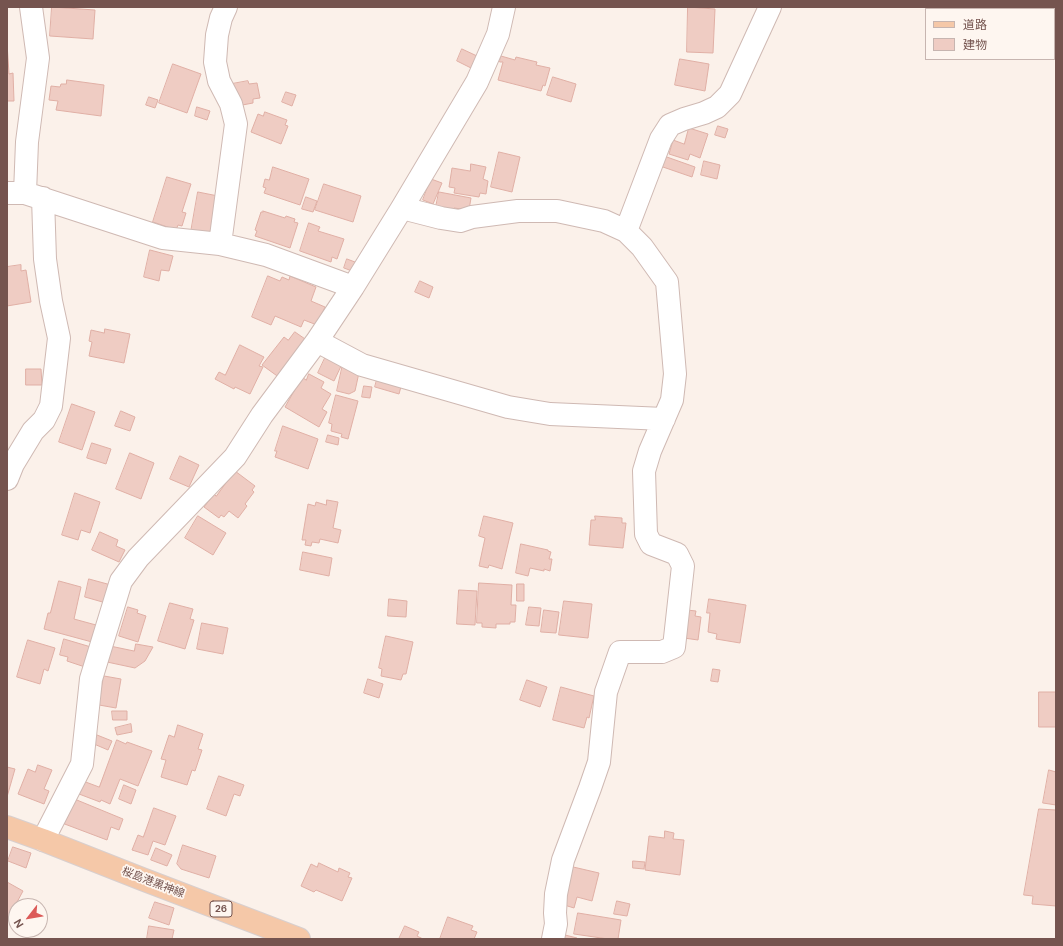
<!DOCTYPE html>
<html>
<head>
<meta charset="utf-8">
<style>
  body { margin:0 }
  #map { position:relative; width:1063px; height:946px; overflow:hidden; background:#fbf1ea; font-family:"DM Sans","Noto Sans JP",sans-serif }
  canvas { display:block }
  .frame { position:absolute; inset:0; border:8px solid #75544f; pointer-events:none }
  .legend { position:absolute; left:925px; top:8px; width:130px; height:52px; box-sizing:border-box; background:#fef6f0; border:1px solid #c7b5b0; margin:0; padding:5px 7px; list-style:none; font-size:12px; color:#75544f }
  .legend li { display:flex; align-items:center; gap:8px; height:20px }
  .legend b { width:20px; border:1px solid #c7b5b0 }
  .north { position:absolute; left:8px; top:898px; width:40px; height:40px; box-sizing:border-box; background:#fef6f0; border:1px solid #c7b5b0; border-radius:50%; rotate:239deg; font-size:11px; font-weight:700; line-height:16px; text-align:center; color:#75544f }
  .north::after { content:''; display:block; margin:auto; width:14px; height:18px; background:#dc5a58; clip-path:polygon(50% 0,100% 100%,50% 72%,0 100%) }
</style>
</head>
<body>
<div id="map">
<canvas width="1063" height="946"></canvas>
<div class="frame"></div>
<ul class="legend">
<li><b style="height:5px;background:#f5c8a8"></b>道路</li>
<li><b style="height:11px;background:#efccc3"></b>建物</li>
</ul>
<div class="north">N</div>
</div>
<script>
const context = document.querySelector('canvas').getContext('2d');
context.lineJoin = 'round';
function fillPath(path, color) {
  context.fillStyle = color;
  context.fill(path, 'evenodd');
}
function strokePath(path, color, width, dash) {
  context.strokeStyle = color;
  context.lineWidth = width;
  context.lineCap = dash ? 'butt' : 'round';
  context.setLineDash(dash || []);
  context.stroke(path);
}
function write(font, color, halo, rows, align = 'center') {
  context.font = font + ' "DM Sans","Noto Sans JP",sans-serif';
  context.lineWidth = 3.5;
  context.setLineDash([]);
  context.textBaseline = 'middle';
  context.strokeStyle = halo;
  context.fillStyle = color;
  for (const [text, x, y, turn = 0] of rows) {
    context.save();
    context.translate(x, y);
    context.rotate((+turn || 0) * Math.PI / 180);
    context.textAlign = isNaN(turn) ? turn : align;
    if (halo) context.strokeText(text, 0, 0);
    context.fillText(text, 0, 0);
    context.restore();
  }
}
const building = new Path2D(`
  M52,7L95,10L93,39L50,36Z
  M688,7L715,9L713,53L687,52Z
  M7,43L9,74L13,73L14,101H7Z
  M462,49L477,56L471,68L457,61Z
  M501,56L515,60L516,57L537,62L536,65L550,68L545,86L543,85L541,91L498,80L503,62H500Z
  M680,59L709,64L705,91L675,85Z
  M173,64L201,74L187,113L159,103Z
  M553,77L576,84L571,102L547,95Z
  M67,80L104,85L101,116L56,110L58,101L49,100L51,86L60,87L61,84H66Z
  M248,81L249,84L257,83L260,98L253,99V103L237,106L232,84Z
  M286,92L296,95L292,106L282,102Z
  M149,97L158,100L155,108L146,105Z
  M197,107L210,111L207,120L195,116Z
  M265,112L287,120L285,125L288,126L281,144L251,132L258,114L263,116Z
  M718,126L728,129L725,138L715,135Z
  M689,128L708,134L700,158L690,154L688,160L669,154L673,140L684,144Z
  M499,152L520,157L512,192L491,187Z
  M664,156L695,167L692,177L660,166Z
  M704,161L720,165L717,179L701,175Z
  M471,164L486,167L483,179L488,181L486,194L480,193L479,197L454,193L455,188L449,187L452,168L470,171Z
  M273,167L309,179L300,205L264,193L266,188L263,187L265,179L269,180Z
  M167,177L191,184L182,212L186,213L182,226L178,225L176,230L153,222Z
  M431,179L442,183L433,204L423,200Z
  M324,184L361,196L353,222L315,210Z
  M198,192L218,196L211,236L191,232Z
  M439,192L471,198L469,210L454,208L453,210L436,207Z
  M306,197L317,201L313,212L302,209Z
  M263,211L285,218L286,216L295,219L294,222L298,223L290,248L255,236L257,231L255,230L261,212H263Z
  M309,223L320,227L318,231L344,239L337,259L332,257L331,262L300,251Z
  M150,250L173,256L169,271L161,270L159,281L144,277Z
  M347,259L355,262L352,271L344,268Z
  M21,265V271L26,270L31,302L7,306V267Z
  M268,276L280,281L282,277L289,280L290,276L316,287L311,301L325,307L317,325L304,320L301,327L275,316L271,325L252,317Z
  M420,281L433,287L429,298L415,292Z
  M105,329L130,334L124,363L89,356L92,342L89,341L91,330L104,333Z
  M295,332L308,341L280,378L262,365L284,337L288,340Z
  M240,345L264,357L259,366L263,367L250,394L235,387L234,389L215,379L219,372L225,375Z
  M326,356L342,364L334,381L318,373Z
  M343,364L360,368L355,391L349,394L337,391Z
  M26,369H41L42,385H26Z
  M309,374L324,382L321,388L331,394L322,409L327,412L319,427L285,407L302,377L306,380Z
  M378,376L402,383L399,394L375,387Z
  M364,386L372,387L370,398L362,397Z
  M336,395L358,401L348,439L341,437L342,434L331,431L332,424L329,423Z
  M72,404L95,412L82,450L59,442Z
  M121,411L135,417L130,431L115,426Z
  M283,426L318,439L308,469L275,457L277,451H275Z
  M328,435L339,438L338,445L326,442Z
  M92,443L111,449L106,464L87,458Z
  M130,453L154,463L141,499L116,489Z
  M180,456L199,465L189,487L170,479Z
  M235,471L255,486L252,490L254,492L245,504L247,506L238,518L229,511L224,517L221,515L219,518L204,507L214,494L216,496Z
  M75,493L100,502L90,533L81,530L78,540L62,535Z
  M327,500L338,502L333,528L341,530L338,543L320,539L319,543L312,542L311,546L305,545L306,540H302L308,504L315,506L316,502L326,505Z
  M198,516L226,533L213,555L185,538Z
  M484,516L513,523L502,569L489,565L488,568L479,566L485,538L479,536Z
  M595,516L622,518V523H626L623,548L589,545L591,520H595Z
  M100,532L118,540L116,546L125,550L119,562L92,550Z
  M521,544L548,550V551L551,552L549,559H552L550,571L544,569V571L530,568L528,576L516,573Z
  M303,552L332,558L329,576L300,570Z
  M89,579L111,585L106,603L85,597Z
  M59,581L81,587L74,619L96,625L92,642L44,629L48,613H50Z
  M479,583L512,585L511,605H516L515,622H510V624H496V628L482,627V623H477Z
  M517,584H524V601H517Z
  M459,590L477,591L475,625L457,624Z
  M389,599L407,601L406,617L388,616Z
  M709,599L746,605L740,643L716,639L717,634L708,632L710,613H707Z
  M564,601L592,604L588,638L559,635Z
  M170,603L193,609L190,619L194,620L185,649L158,641Z
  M128,607L138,610L137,613L146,616L138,642L119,636Z
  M529,607L541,608L539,626L526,625Z
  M544,610L559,612L556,633L541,632Z
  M687,610L696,611L695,616L701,617L698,640L684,638Z
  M202,623L228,628L223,654L197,649Z
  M386,636L413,642L406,674H403L401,680L381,676L382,669L379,668Z
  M64,639L91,647L85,667L67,661L68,657L60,655Z
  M28,640L55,648L48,671L44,669L40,684L17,677Z
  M136,644L153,647L145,661L135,668L107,662L110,646L134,651Z
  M713,669L720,670L718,682L711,681Z
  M104,676L121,679L116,708L99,705Z
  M368,679L383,684L379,698L364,693Z
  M527,680L547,687L540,707L520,700Z
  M561,687L594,696L589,718L587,717L584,728L553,720Z
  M1039,692H1056V727H1039Z
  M112,711H127V720H113Z
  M131,724L132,732L117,735L115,728Z
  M178,725L203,734L198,749L202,750L195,771L192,770L187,785L161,777L166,760L161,759L169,735L174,737Z
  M97,735L112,741L108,750L94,744Z
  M117,740L126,744L127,742L152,751L138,786L120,779L110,804L101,800L100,802L79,794L83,781L99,787Z
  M38,765L52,770L44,789L49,791L44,804L18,794L28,769L35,772Z
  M7,767L15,769L7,797Z
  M1049,770L1056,772V805L1043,803Z
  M219,776L244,785L240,796L234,794L226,816L207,809Z
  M124,785L136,790L131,804L119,799Z
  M72,798L123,819L119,830L111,827L107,840L62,823Z
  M154,808L176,816L165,845L153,841L148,855L132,850L138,835L143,837Z
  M1039,809L1056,810V906L1032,904L1033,896L1024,895Z
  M665,831L674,833L673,839L684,840L680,875L645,870L649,836L664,838Z
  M183,845L216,856L209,878L181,869L177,864Z
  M13,847L31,853L26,868L8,861Z
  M156,848L172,855L167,866L151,860Z
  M633,861L645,862L644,869L633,868Z
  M319,863L338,872L339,868L350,873L348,877L352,878L342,901L316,890L314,892L301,886L311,864L317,867Z
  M569,866L599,873L592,901L577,897L574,908L561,904Z
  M7,882L23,891L9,917L7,915Z
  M617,901L630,904L627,916L614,914Z
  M155,902L174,908L169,925L149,918Z
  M578,913L621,920L618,939H608L574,934Z
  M448,917L473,926L471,930L477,932L474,939H440Z
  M149,926L174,930L172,939H147Z
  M405,926L419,932L417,936L423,939H399Z
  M565,935L577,938V939H564Z`);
fillPath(building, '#efccc3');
strokePath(building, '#e0afa5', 1);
const minor = new Path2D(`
  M7,193H25L27,142L38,58L31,7
  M25,193L163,238L220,244L266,255L353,287
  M402,208L441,218L460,221L472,217L518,211H557L604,221L626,231L642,247L667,282L675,374L672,400L650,451L644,471L646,534L651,544L677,554L683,566L674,647L662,652H620L606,692L599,762L590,788L563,860L556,894L555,913L556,924L553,939
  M626,231L661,139L670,125L684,119L704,113L717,107L730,94L770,7
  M220,244L236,124L231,104L219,81L215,62L217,35L221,18L226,7
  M317,341L362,365L508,407L550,414L664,419
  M7,479L13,464L33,431L44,420L51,406L59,338L51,301L45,259L43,198
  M43,840L82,764L91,679L121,581L138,558L235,457L262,415L317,341L353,287L402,208L477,82L498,34L504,7`);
const major = new Path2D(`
  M7,827L43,840L142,879L299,939`);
strokePath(minor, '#cfb9b3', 24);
strokePath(major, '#d8cfce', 24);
strokePath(minor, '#fff', 22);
strokePath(major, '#f5c8a8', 22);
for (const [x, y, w] of [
  [221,909,22]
]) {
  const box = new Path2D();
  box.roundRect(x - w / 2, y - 8, w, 16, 3);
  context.fillStyle = '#fef6f0';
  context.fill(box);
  strokePath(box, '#75544f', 1);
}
write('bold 10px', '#75544f', null, [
  ["26",221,909]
]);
write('11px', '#75544f', '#fef6f0', [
  ["桜島港黒神線",153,883,21]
]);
</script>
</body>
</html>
